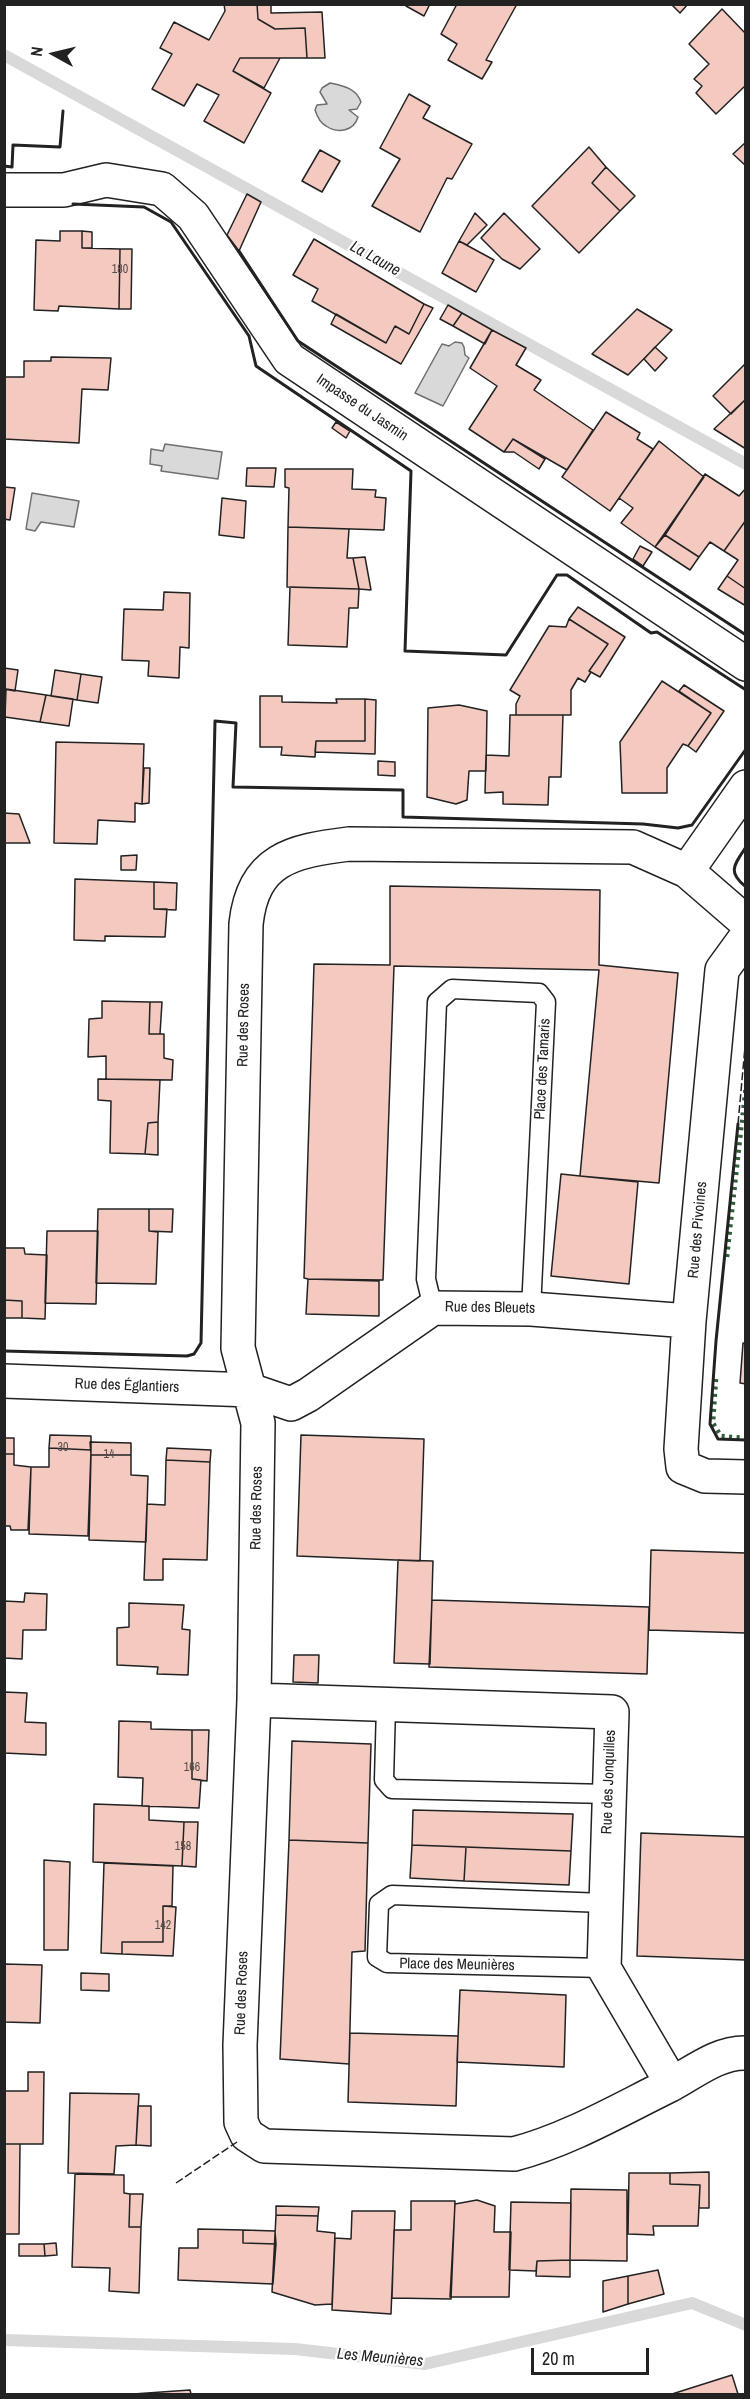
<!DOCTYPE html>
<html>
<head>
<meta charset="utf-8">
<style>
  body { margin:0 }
  #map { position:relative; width:750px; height:2399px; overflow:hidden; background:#fff; font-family:"Archivo Narrow",sans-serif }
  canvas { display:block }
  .frame { position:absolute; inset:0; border:6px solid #222; pointer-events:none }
  .north { position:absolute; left:24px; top:24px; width:60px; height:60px; -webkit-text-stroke:4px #fff; paint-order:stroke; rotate:278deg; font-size:16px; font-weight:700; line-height:24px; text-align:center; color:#222 }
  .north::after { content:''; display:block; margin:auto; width:21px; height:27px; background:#222; clip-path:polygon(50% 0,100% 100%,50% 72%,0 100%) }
  .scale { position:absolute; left:531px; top:2348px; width:118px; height:27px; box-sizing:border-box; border:3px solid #222; border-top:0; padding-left:8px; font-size:18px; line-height:21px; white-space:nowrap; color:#222; -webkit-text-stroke:4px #fff; paint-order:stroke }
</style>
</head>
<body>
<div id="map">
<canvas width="750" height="2399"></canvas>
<div class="frame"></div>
<div class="north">N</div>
<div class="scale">20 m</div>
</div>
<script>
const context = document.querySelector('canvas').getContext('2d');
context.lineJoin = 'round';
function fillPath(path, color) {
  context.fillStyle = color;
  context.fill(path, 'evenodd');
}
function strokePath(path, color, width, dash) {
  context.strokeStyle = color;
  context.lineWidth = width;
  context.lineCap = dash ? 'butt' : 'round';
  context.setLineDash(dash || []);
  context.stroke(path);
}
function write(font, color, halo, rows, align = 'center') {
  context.font = font + ' "Archivo Narrow",sans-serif';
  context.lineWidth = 4.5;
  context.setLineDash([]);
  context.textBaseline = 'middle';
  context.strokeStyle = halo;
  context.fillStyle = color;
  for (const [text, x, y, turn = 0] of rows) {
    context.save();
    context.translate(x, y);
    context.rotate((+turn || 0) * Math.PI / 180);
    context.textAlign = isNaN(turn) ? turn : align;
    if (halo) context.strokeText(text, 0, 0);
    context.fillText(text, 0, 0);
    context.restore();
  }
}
const water = new Path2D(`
  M330,83C343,86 356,88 361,102L357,109L349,110L358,117C354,131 338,134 326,126C320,123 317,116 315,110L317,105L327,104L320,92L322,88Z
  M455,342L462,343L464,347L465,355L469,358L443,406L415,393L442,344L449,346Z
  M165,444L222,452L218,479L161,471L162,466L150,464L151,449L163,451Z
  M32,493L79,501L74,527L41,522L35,531L26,529Z`);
fillPath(water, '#d9d9d9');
strokePath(water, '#6f6f6f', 1.5);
strokePath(new Path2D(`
  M4,55L746,464
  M4,2340L295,2349L425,2364L692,2303L746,2325`), '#d9d9d9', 12);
const building = new Path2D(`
  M224,4H257L258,19L275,29L305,28L307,58H240L233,71L271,93L244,143L204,121L219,95L197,84L184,106L152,89L172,54L160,48L174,22L209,40L225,11Z
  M257,4H271V13L322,12L325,58H307L305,28L275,29L258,19Z
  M407,4H430L424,16L406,6Z
  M457,4H517L486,60L492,62L482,79L448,60L457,44L441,34Z
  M671,4H688L680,13Z
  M722,9L746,34V85L716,114L696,93L702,86L694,79L709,64L689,44Z
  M240,58H280L264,88L233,71Z
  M409,94L430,106L423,118L472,144L452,179L447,178L420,232L372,206L400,159L380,148Z
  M746,142V166L733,154Z
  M589,147L606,167L592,183L620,211L579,253L532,206Z
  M320,150L340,161L322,192L302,181Z
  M606,167L635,196L620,211L592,183Z
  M247,194L261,202L239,251L227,235Z
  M475,213L487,225L467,245L459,241Z
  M504,213L540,249L520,269L502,259L481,238Z
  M60,231H82V248L120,249L119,309L59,306L58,311L34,310L36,240L60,241Z
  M82,231L92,232V248H82Z
  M314,239L424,304L409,334L395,326L386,343L312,301L318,289L293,275Z
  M459,241L494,260L476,292L442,273Z
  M120,249H132L131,309H119Z
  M424,304L433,308L401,364L331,324L336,314L386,343L395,326L409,334Z
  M448,305L462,313L453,326L440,319Z
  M637,309L672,330L628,375L592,354Z
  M462,313L492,330L485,344L453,326Z
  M492,330L526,348L516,365L541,380L534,390L593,430L567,470L513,439L504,452L469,429L497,386L470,368Z
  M655,347L667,358L655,371L644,359Z
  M51,357L111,358L108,390L82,389L79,443L4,439V377H24V361H51Z
  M746,363V399L731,414L713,396Z
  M746,399V449L714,429Z
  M606,412L640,433L637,439L653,449L610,511L562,477Z
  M336,422L350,431L346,438L332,428Z
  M513,439L545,459L539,469L514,452H504Z
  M659,441L704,477L655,547L621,523L633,508L619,498Z
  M247,468H276L274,487L246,486Z
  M285,469H353L352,489L376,490L375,497L386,498L384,530L288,527L289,488L285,487Z
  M705,474L739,496L746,488V520L724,551L710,542L699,557L665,535Z
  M4,487L15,488L10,520L4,519Z
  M222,498L246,501L244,538L219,535Z
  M746,520V589L727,576L738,560L724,551Z
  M288,527L349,529L347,558H353L359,589L287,587Z
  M665,535L699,557L690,570L655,547Z
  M640,546L652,552L643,566L633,559Z
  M365,557L371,590L359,589L353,558Z
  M727,576L746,589V606L718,589Z
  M290,587L359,589L358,608H349L347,647L288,645Z
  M164,592L190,593L189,648L180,647L179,678L148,676L149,661L122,660L124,609L163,610Z
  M578,607L625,637L600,677L589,671L608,644L569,619Z
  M569,619L608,644L589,671L591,672L585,682L578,678L571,690V715H516V704L520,696L510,690L549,626L566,627Z
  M4,668L18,670L15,691L4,689Z
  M55,670L81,674L77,700L51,696Z
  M81,674L102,677L98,703L77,700Z
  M662,681L711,713L688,746L683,744L667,768V793H622L620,742Z
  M684,685L724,711L696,752L688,746L711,713L679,691Z
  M6,689L46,695L40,722L5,717Z
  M46,695L73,699L69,726L40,722Z
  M260,696H282V702L337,703L336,699H365V741H316L315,757L281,755L282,747H260Z
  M365,699L376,700L375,754L315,752L316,741H365Z
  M459,705L487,711L486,771H469L467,800L456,804L427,797L428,708Z
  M510,715H563L561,777H549L548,805L503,804V792L485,793L486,755L509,756Z
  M56,742L144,744L142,804L135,803V822L98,820L97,844L54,843Z
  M378,761L395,762V776L378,775Z
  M144,768H150L149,803L142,804Z
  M4,813L19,814L30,843H4Z
  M137,855L136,870H121V856Z
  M75,879L154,882V909H167L165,937L105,936V941L74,940Z
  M154,882L177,883L176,910L154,909Z
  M390,886L600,890L599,965L678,973L659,1183L580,1176L599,970L394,966L383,1280L308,1279L304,1278L314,964L390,965Z
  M102,1001L150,1002L149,1034H164V1058L173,1060L172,1080L106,1079V1056L88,1057L89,1019L102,1018Z
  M150,1002H162L160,1034H149Z
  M98,1079L160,1080L158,1122L148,1123L145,1154L110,1153L111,1101L98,1100Z
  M158,1122V1155L145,1154L148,1123Z
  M561,1174L638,1182L629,1284L551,1276Z
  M98,1209H149V1231L158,1232L156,1284L96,1283Z
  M149,1209H173L172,1232L149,1231Z
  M47,1231H98L96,1304L45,1303Z
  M4,1248H24L25,1254L47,1255L45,1319L22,1318V1301L4,1300Z
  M308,1279L379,1281V1316L306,1314Z
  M4,1300L22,1301V1318H4Z
  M743,1343L746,1344V1384L740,1383Z
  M50,1435L91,1436V1450L49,1448Z
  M301,1435L424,1439L420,1561L297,1556Z
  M4,1438H14V1454H4Z
  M90,1442L131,1443V1455H91Z
  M49,1448L91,1450L88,1536L29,1534L31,1467H49Z
  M167,1448L211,1450L210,1462L166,1460Z
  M4,1454H14V1465L31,1467L28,1530H11L10,1526H4Z
  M91,1455H131V1475L148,1476L146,1542L89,1540Z
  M166,1460L210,1462L207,1560L163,1559V1580H144L147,1504L165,1505Z
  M651,1550L746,1553V1633L649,1630Z
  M398,1560L433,1561L430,1664L394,1663Z
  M25,1593L47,1594L46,1630H23L22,1659L4,1658V1601L24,1602Z
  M432,1600L649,1607L647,1674L429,1667Z
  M129,1603L184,1605L182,1629L190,1630L188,1675L157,1674L158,1667L117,1665V1628L129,1627Z
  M294,1655H319L318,1683L293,1682Z
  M4,1692L27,1693L25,1722L46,1723V1755L4,1753Z
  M119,1721L151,1722V1729L192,1730V1779L201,1780L199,1808L142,1806L143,1778L118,1777Z
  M192,1730H209L207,1781L192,1779Z
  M292,1741L371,1744L368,1843L289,1840Z
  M94,1804L149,1806V1820L184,1822L182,1866L93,1862Z
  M413,1810L573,1814L571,1851L412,1845Z
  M184,1822H198L196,1867L182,1866Z
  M641,1833L746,1837V1960L637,1956Z
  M289,1840L368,1843L365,1951L352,1952L349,2064L280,2059Z
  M412,1845L466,1847L464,1881L410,1878Z
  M466,1847L571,1851L569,1885L464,1881Z
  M44,1860L70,1862L68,1950H44Z
  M104,1863L173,1866L172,1906H163V1942H122V1954L101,1953Z
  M163,1906L176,1907L173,1956L122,1954V1942H163Z
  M4,1964L42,1965L40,2023L4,2022Z
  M81,1973L109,1974V1991L81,1990Z
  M460,1990L566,1995L564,2067L457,2062Z
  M350,2033L458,2036L456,2106L348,2102Z
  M28,2072H44L43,2144H4V2091H28Z
  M70,2093L139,2094L136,2145L116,2146L114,2174L68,2173Z
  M138,2106H151V2146L136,2145Z
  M4,2144H20L19,2234H4Z
  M709,2172V2208H699L700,2185L670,2184V2173Z
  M629,2173H670V2184L700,2185L698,2226H653L654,2235L628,2234Z
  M75,2174L124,2175V2193L130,2194L129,2227H141L139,2293L109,2291L110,2268L72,2267Z
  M571,2189L627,2190V2261L570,2260Z
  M130,2194H143L141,2227H129Z
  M477,2200L495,2206L494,2232H511L509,2297H450L455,2204Z
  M411,2201H455L451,2299L392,2298L394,2230H411Z
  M511,2202L571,2203L570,2260L537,2261L536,2271L509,2270Z
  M276,2206L319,2207L318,2216L276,2215Z
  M352,2211H395L391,2314L332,2310L335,2238L351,2239Z
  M276,2215L318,2216L317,2231L335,2233L332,2304L315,2305L272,2292Z
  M198,2229L243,2230V2243L276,2244L273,2284L178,2280L179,2248H198Z
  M243,2230L275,2231L276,2244L243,2243Z
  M56,2243L57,2255L45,2256L44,2244Z
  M19,2244H44L45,2256H19Z
  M570,2260V2277L536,2276L537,2261Z
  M658,2270L664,2294L628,2304V2276Z
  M628,2276V2304L603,2312V2281Z
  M732,2375L738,2394H672Z
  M190,2390L191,2394H133Z`);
fillPath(building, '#f3c9c0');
strokePath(building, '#222', 1.5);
const lane = new Path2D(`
  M433,1308L426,1279L437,1002L452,989L539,993L546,1002L531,1309
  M386,1706L384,1780L392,1789L608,1794
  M604,1968L387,1963L377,1957L379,1904L392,1895L604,1903`);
const street = new Path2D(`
  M4,190H64L106,180L162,189L193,216L289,359L746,664
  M687,871L746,787
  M746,922L687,871L633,847L349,844C292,851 253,859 246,924L238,1348L258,1423L254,1700L240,2045L241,2122L247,2135L264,2146L514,2154C568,2140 619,2110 670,2085C693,2073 718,2052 746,2053
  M746,937L722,970L689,1321L681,1449L683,1467L705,1476L746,1477
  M4,1381L250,1390L291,1404L308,1395L433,1308L531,1309L689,1321
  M254,1700L612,1712L604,1968L672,2084`);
strokePath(lane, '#222', 21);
strokePath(street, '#222', 36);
strokePath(lane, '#fff', 18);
strokePath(street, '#fff', 33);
strokePath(new Path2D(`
  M727,1257L746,1085
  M716,1379L713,1423L721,1436L746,1438`), '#2f5e38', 4.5, [3, 4.5]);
strokePath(new Path2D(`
  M738,1124L746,1036
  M176,2183L237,2142`), '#222', 1.5, [8, 3]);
strokePath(new Path2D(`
  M4,166L12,167L13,145L60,147L63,111
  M73,204L144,207L171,222L249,336L256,366L411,471L405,651L506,655L557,575H567L651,633L657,632L746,690
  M239,251L298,341L746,635
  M746,847C734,865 727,872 746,887
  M738,1124L716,1341L710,1424L718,1439L746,1440
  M4,1351L187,1356L194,1354L201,1343L215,721L236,723L233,787L403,790V817L643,824L678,828L692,825L746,749`), '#222', 3);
write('12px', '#564c4a', null, [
  ["180",120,270],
  ["30",63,1448],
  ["14",109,1455],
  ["166",192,1768],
  ["158",183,1847],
  ["142",163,1926]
]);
write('15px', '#222', '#fff', [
  ["Impasse du Jasmin",362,408,34],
  ["Rue des Roses",244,1025,-89],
  ["Place des Tamaris",543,1069,-87],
  ["Rue des Pivoines",698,1230,-85],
  ["Rue des Bleuets",490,1308,1],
  ["Rue des Églantiers",127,1386,2],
  ["Rue des Roses",257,1508,-89],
  ["Rue des Jonquilles",609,1782,-88],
  ["Place des Meunières",457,1965,1],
  ["Rue des Roses",242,1993,-88]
]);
write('italic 16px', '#222', '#fff', [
  ["La Laune",375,259,29],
  ["Les Meunières",380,2358,5]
]);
</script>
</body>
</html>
